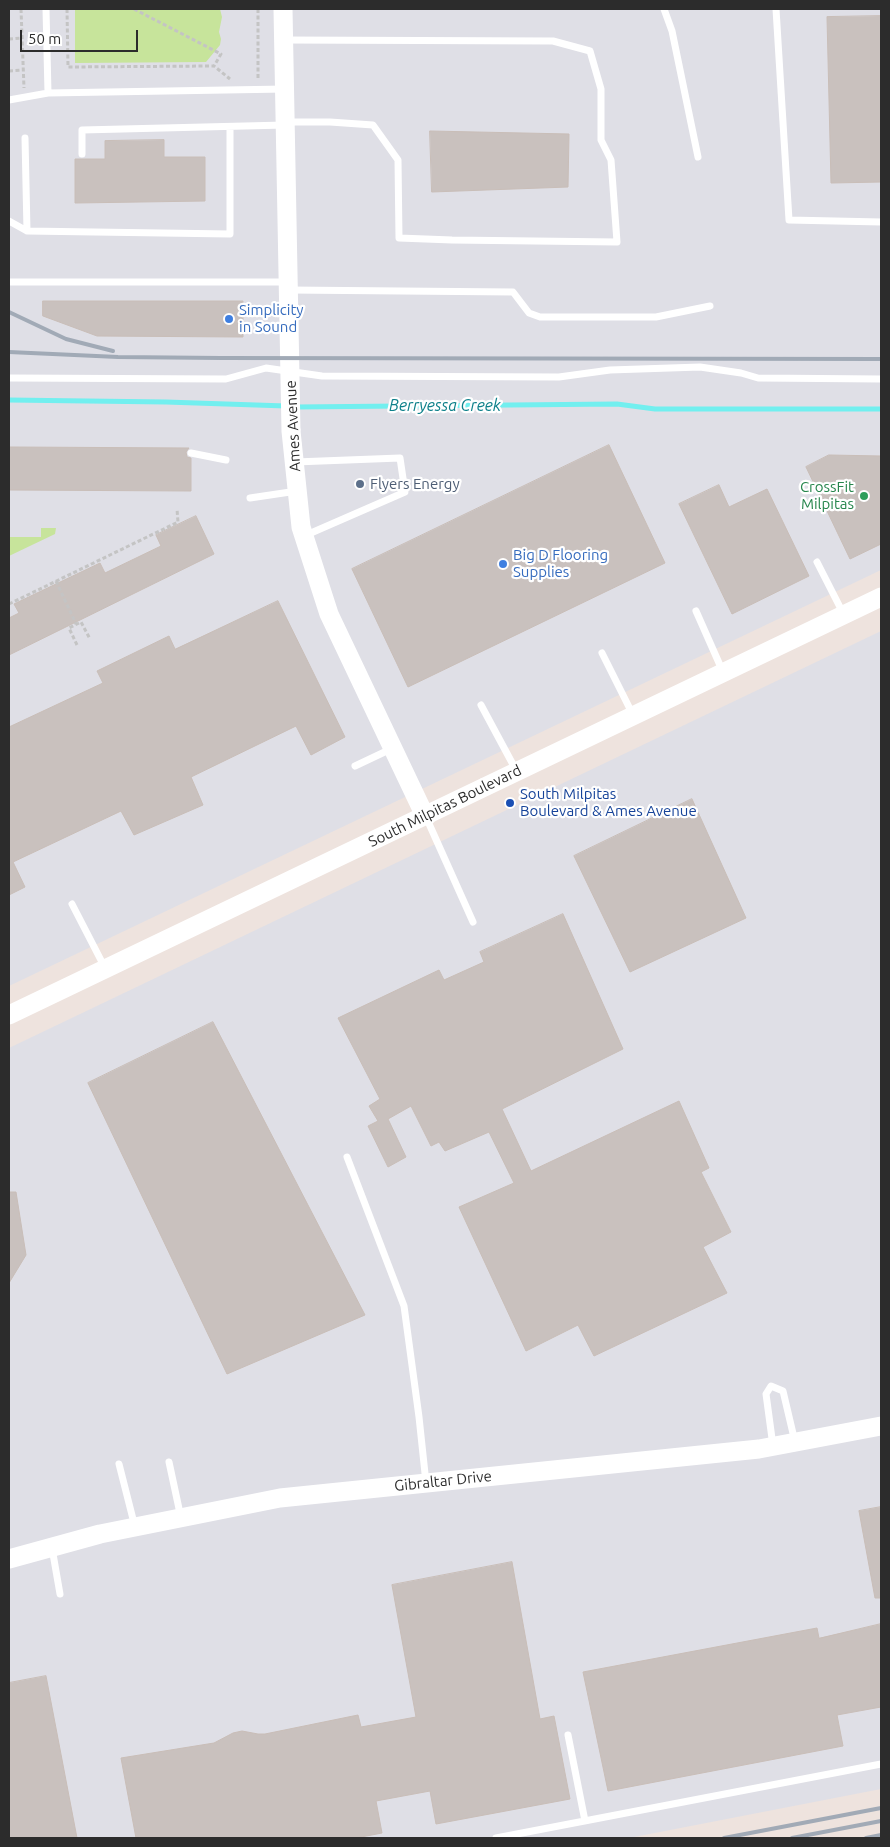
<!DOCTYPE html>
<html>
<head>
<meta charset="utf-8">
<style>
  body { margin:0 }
  #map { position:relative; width:890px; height:1847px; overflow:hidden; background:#eee3de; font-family:Ubuntu,sans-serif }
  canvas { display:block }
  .frame { position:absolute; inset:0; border:10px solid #2c2c2c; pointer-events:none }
  .scale { position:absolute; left:20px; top:30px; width:118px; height:22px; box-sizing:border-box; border:2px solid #2c2c2c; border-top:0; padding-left:6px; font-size:15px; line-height:18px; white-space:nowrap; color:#2c2c2c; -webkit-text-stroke:4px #fff; paint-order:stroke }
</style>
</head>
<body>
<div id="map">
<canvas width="890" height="1847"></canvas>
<div class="frame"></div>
<div class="scale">50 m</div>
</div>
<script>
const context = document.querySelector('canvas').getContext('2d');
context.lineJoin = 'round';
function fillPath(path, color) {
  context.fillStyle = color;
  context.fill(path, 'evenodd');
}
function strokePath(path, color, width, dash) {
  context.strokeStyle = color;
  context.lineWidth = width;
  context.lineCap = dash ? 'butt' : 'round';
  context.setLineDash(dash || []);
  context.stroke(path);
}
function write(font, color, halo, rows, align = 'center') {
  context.font = font + ' Ubuntu,sans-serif';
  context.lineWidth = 4.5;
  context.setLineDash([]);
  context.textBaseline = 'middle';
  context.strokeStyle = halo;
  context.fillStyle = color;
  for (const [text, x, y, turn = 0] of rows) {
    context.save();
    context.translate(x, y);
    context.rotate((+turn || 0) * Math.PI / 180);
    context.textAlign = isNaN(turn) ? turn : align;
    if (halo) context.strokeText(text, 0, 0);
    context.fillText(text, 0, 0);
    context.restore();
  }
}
fillPath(new Path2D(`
  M9,9H881V570L9,986Z
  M881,631V1789L629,1838H9V1048Z`), '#dfdfe6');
fillPath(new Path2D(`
  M75,9H220L222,17L219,32L221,39L220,45L206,62L75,63Z
  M41,528H56L55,534L9,556V537H41Z`), '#c7e49b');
strokePath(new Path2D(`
  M9,400L166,402L286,406
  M295,407L617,404L655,409H881`), '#72efef', 5);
const building = new Path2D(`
  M881,16V182L831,183L827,17Z
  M430,131L569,134L568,187L432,192Z
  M164,140V157H205V201L75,203V159H105V141Z
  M43,301H243V337L97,336L43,316Z
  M609,445L665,563L408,687L352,569Z
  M9,447L189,448L186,452L187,457L191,458V491L9,490Z
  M829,455L881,456V544L850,559L806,467Z
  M719,485L729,507L767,489L809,576L732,614L679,504Z
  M196,516L214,554L9,655V618L19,613L14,604L100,563L105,573L161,546L156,535Z
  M278,601L345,737L311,755L296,726L191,777L203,805L134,835L121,811L13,862L25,887L9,895V727L103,683L97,671L169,636L175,649Z
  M692,799L746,918L630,972L574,856Z
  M563,914L623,1049L502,1109L531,1171L679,1101L709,1168L701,1172L731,1232L703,1247L727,1293L594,1356L578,1325L526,1351L459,1207L514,1183L489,1132L445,1151L439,1142L431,1146L411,1106L388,1119L406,1157L388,1167L368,1126L378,1121L369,1106L380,1099L338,1018L439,970L444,980L484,962L480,952Z
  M213,1022L365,1315L227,1374L88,1083Z
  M9,1192H16L26,1255L9,1283Z
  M881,1507V1598H875L859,1511Z
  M512,1562L540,1719L554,1716L570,1799L436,1824L430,1791L376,1801L382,1833L356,1838H136L121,1758L214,1743L233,1733L242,1731L258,1734H265L358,1715L361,1727L416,1717L392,1585Z
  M881,1624V1707L837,1715L843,1746L608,1791L583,1672L817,1628L819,1638Z
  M46,1676L77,1838H9V1683Z`);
fillPath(building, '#c9c1be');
strokePath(building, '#c9beb8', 1);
strokePath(new Path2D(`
  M21,9L24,88
  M67,9L68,67L214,66L230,79
  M134,9L221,54L214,66
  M258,9V79
  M9,39L22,38
  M9,71L23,70
  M56,581L76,624
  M9,604L178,522L177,509
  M77,645L69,628L81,622L90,639`), '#c4c4c4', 3, [4, 2.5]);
strokePath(new Path2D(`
  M46,9L48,93L285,89
  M664,9L672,31L698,157
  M776,9L789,220L881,222
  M284,40L553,41L590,51L601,89V140L611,160L617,242L452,240L399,238L398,160L373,125L330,122H287
  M9,100L48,93
  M25,138L27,231
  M82,154V130L285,125
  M9,221L27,231L230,234V127
  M9,282H286
  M289,290L513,292L529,313L540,317H656L710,306
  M9,378L226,379L266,368L322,376L559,377L610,370L700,367L741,373L758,378L881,379
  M191,453L226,460
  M295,462L400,458L405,492L304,536
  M250,498L297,491
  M817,562L844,615
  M696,611L723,672
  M602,653L633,715
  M481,705L517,772
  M355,766L393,748
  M426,817L473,922
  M72,904L105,968
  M347,1157L404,1306L419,1417L426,1483
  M773,1446L766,1394L771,1386L783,1391L795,1442
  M169,1462L181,1518
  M119,1464L135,1527
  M52,1548L60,1594
  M568,1735L585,1821
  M496,1838L881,1764`), '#fff', 7);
strokePath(new Path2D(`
  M283,9L291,431L301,527L329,614L425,816
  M9,1015L881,597
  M9,1559L100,1534L280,1498L759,1449L881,1426`), '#fff', 19);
strokePath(new Path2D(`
  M9,312L66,339L113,351
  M9,352L118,357L221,358L881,359
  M724,1838L881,1808
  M792,1838L881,1821
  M866,1838L881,1835`), '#a1aab6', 4);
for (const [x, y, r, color] of [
  [229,319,5,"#3f7fe0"],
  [360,484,5,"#5c6f8a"],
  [864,496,5,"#2e9e5b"],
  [503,564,5,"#3f7fe0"],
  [510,803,5,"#1a4fb4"]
]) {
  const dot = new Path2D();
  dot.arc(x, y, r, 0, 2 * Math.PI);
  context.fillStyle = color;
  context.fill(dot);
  strokePath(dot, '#fff', 2);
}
write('15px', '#366cbe', '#fff', [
  ["Simplicity",239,310],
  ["in Sound",239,327],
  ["Big D Flooring",513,555],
  ["Supplies",513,572]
], 'left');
write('15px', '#2c2c2c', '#fff', [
  ["Ames Avenue",293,426,-93],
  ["South Milpitas Boulevard",445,806,-26],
  ["Gibraltar Drive",443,1481,-6]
]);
write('15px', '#4e5e75', '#fff', [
  ["Flyers Energy",370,484]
], 'left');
write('15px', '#27864d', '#fff', [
  ["CrossFit",854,487],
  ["Milpitas",854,504]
], 'right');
write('15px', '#164399', '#fff', [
  ["South Milpitas",520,794],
  ["Boulevard & Ames Avenue",520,811]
], 'left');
write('italic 16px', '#0e808a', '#fff', [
  ["Berryessa Creek",445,406]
]);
</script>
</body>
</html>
